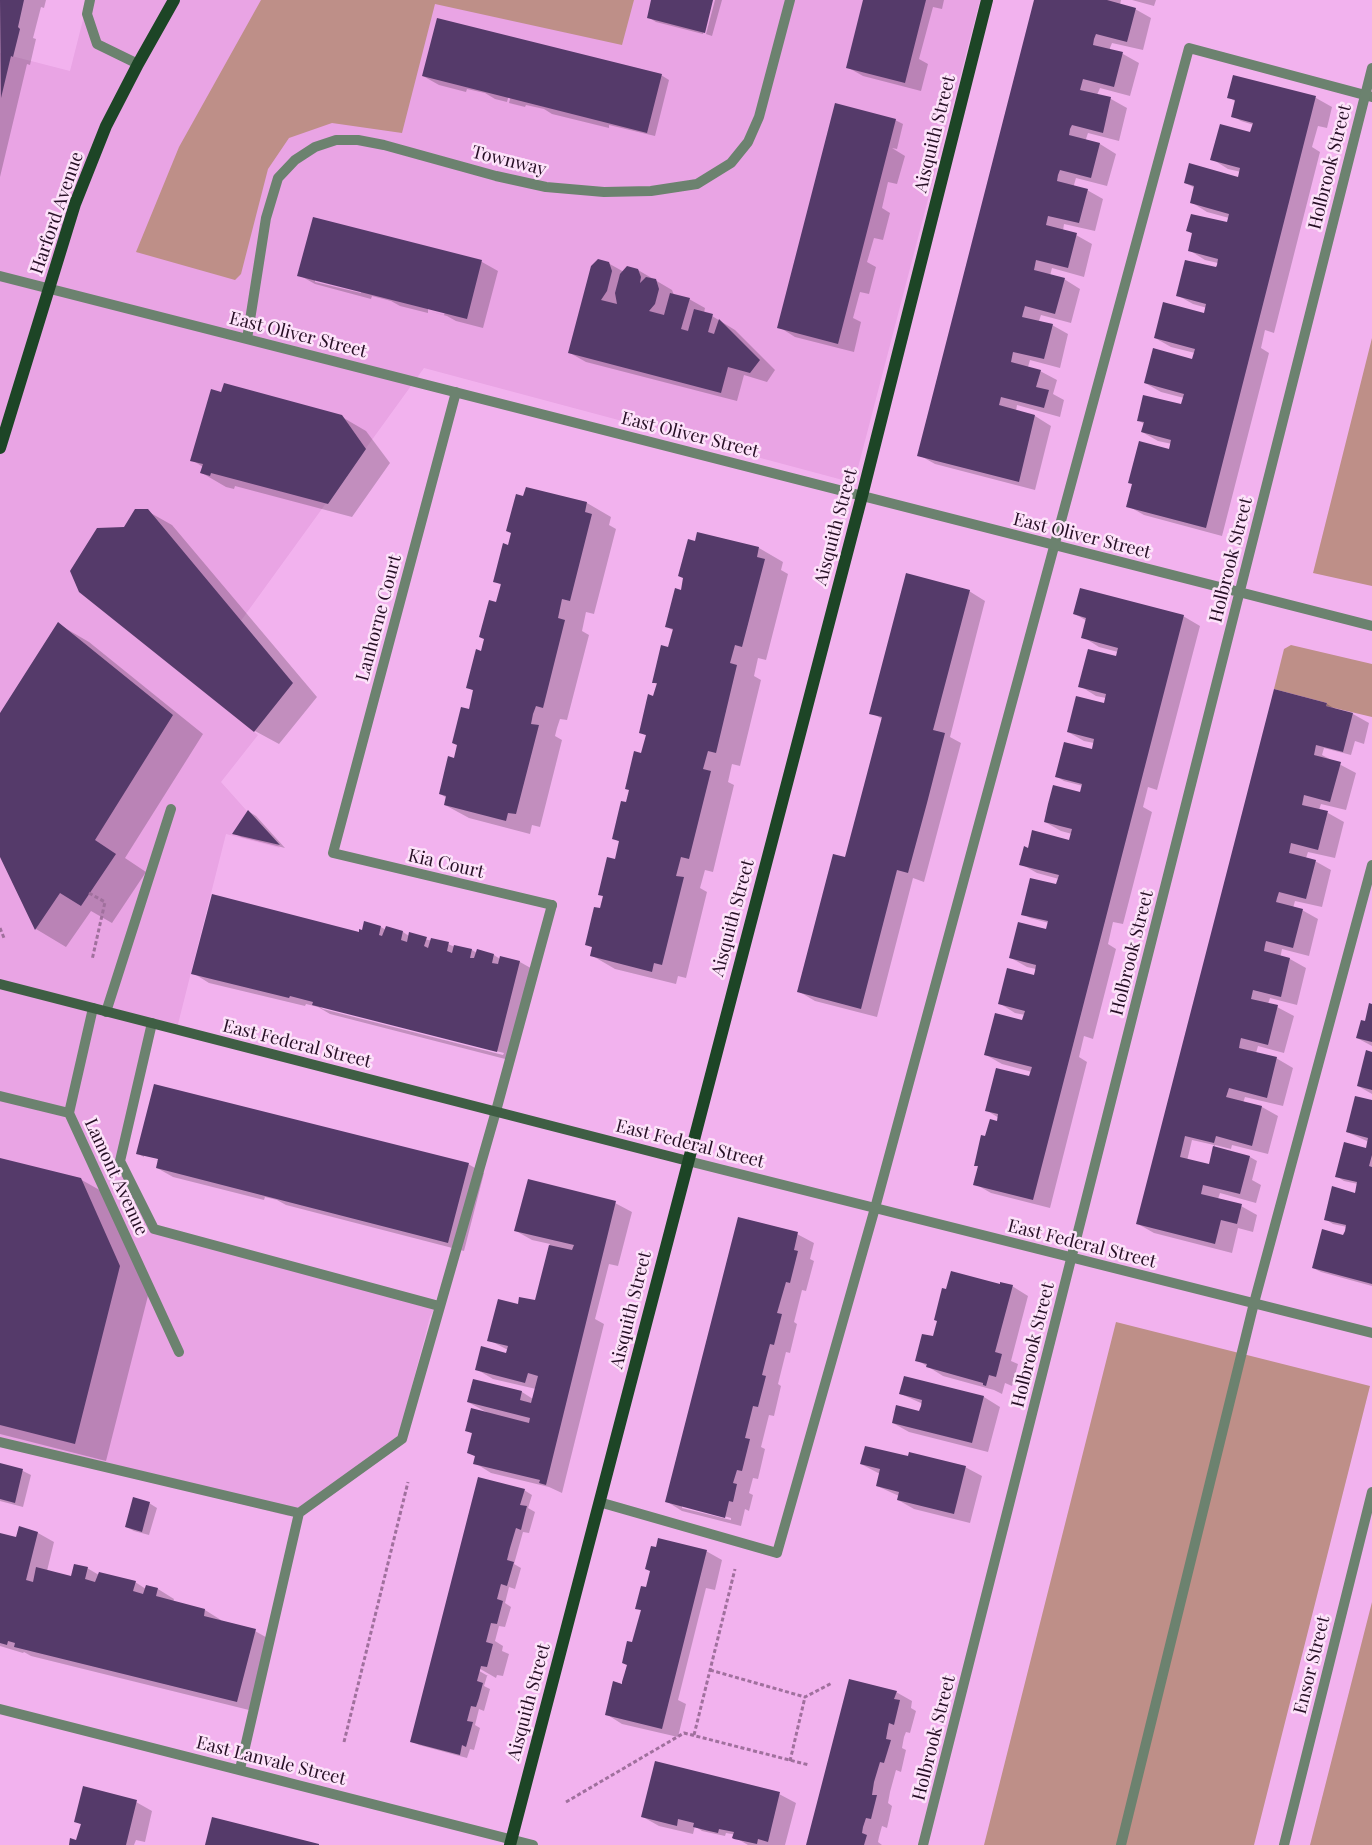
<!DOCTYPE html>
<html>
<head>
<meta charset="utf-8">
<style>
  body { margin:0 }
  canvas { display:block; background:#f2b2ee }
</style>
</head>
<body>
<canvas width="1372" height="1845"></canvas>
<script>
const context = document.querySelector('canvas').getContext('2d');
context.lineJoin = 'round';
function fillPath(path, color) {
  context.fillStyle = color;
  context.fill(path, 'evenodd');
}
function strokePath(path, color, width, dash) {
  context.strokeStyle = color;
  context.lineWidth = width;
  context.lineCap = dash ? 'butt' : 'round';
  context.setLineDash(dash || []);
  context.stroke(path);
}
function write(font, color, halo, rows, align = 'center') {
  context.font = font + ' "Playfair Display",serif';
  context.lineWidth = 5;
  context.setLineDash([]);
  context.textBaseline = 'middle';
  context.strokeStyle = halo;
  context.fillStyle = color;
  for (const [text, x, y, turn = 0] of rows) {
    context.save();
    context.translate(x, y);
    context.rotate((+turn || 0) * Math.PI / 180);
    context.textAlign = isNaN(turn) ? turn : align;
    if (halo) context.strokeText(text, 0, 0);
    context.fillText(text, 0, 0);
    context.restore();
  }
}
fillPath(new Path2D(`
  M88,0H980L854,483L424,368L240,622L253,731L258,735L221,782L280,848L226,834L176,1032L151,1026L117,1154L160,1229L437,1303L430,1317L397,1443L288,1516L0,1442V53L70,71Z`), '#e9a4e4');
fillPath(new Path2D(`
  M261,0H634L622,45L435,4L402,133L332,123L289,138L268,169L241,274L235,280L136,252L179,147Z
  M1372,338V586L1313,573Z
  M1291,645L1372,664V717L1326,706L1327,703L1274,689L1284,649Z
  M1116,1322L1370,1386L1254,1845H984Z
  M1372,1602V1845H1310Z`), '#be8f88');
fillPath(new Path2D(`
  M0,0H46L44,8L41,7L33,38L36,39L30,65L27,64L0,177Z
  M653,0H712L703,34L656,22L648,17Z
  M715,0H722L712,36L706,34Z
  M864,0H944L942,9L933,7L919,59L928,64L921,91L863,76L847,67Z
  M1036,0H1121L1120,5L1135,9L1151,18L1143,50L1112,43L1110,48V50L1123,54L1139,63L1130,96L1100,88L1097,95L1111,99L1127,108L1119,141L1088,133L1086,139V141L1100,144L1116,154L1107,186L1076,178L1074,185V186L1087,190L1103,199L1095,231L1064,224L1063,231L1076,235L1092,244L1084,277L1052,268L1050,276L1064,279L1080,289L1071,323L1041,315L1039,321L1052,325L1068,334L1060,368L1030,360L1028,367L1040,371L1057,380L1053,394L1064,400L1060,417L1017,405L1016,411L1035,416L1051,426L1035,490L935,464L919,455Z
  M1132,0H1156L1154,6Z
  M438,19L661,75L669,80L655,136L609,125V128L552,114L544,109L526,105L525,107L509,103L524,44H522L507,102L495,99L485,93L467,89L466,92L439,85L423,76Z
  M1234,77L1316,98L1332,107L1327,128L1318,126L1312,147L1320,152L1274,333L1265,330L1261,348L1269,353L1222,536L1144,515L1128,506L1170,451L1172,444L1158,441L1142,432L1144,424L1138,420L1182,406L1184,398L1161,392L1145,383L1192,360L1195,353L1171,347L1155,338L1214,315L1207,308L1193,304L1177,295L1217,268L1218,263L1205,260L1189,250L1193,234L1188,231L1228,224L1229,218L1207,212L1191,202L1195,188L1185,183L1239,178L1241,172L1228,169L1212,159L1251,134L1254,125L1241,121L1233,116L1236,102L1229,97Z
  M895,120L903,124L897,149L892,148L905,156L897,184L888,182L882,208L890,213L883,240L874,238L867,262L876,267L869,294L860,292L853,318L861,322L854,352L795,337L779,327Z
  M314,218L482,262L498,271L483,328L456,321L447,316L428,311V313L400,306L391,301L372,296L371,299L315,284L299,275ZM315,279L361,291V293L315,282ZM428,308L445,312L444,315L428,311Z
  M608,263L624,272L638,270L672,290L674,295L689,299L705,308L704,313L712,316L735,330L775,370L767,382L744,375L737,401L586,362L570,353Z
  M342,417L366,431L390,463L352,517L235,486L234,489L226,487L202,473L203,467L192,460Z
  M526,488L587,503L611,517L609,525L616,529L594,614L586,612L582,631L589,635L567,720L560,719L557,728L555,736L562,740L540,827L532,825L530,834L469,818L445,805L447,798L440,794L455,759L470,710L474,691L467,687L482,653L497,604L501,585L495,581L509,546Z
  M147,511L172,525L317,697L279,744L255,731L124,529Z
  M759,548L783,562L781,570L788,574L766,660L758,658L754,676L761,680L740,766L732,764L728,782L734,785L713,872L705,870L700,888L707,892L686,978L678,976L676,984L615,969L591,955L593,948L586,944L601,910L604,897L599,894L616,861L620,842L613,838L627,804L647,736L640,732L654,698L658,685L653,682L669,649L674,631L667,627L681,592Z
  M969,591L985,601L950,737L961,743L924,882L913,878L877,1017L815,1001L798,991L846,858L882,719L870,712Z
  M1075,614L1183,616L1200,626L1157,790L1148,787L1143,807L1152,812L1123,924L1113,922L1108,944L1116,949L1093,1039L1084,1036L1079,1057L1087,1062L1050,1208L991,1193L975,1184L979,1167L975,1165L998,1123L999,1118L986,1110L1030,1077L1032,1072L1002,1064L986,1055L1023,1022L1025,1015L1015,1013L999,1003L1034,976L1036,969L1027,967L1011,958L1047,931L1049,923L1030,918L1023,914L1057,886L1059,879L1037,873L1021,864L1029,849L1070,841L1072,834L1061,831L1045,822L1081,794L1083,786L1064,781L1057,777L1092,750L1094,743L1084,741L1068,732L1105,705L1106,698L1096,696L1080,686L1116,658L1118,652L1099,647L1083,637L1087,621Z
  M58,624L89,642L203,734L125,858L146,872L112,923L91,911L66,947L36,929L0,854V716Z
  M1274,691L1327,704L1337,710L1353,714L1369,723L1364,744L1355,741L1351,755L1324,748L1322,755L1356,773L1346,810L1321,804L1319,810L1328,813L1344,822L1335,858L1308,852L1306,858L1315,861L1331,870L1322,907L1295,901L1293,908L1302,910L1318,919L1309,956L1282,949L1281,954L1280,957L1290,959L1306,968L1297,1005L1270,998L1268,1004L1277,1007L1294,1016L1284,1053L1258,1046L1256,1053L1276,1058L1293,1068L1283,1106L1245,1097L1243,1103L1262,1107L1278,1116L1268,1154L1232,1145L1231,1149L1215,1145L1214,1148L1250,1157L1257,1161L1252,1180L1261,1185L1256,1203L1220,1193L1218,1199L1241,1206L1257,1215L1253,1232L1238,1228L1232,1253L1154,1233L1138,1224ZM1192,1140L1214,1145L1209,1166L1187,1161Z
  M248,811L256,816L285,848L241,837L234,833Z
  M381,927L386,930V928L403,932L409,936L448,944L455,947L472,950L477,953V951L494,955L500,959V957L520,962L536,971L513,1061L330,1014L318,1007L306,1004L305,1006L209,983L193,973ZM319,1006L504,1053L503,1055L323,1009Z
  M1372,1005V1046L1357,1038L1366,1023Z
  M1372,1053V1094L1358,1086Z
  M1372,1102V1286L1321,1272L1313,1268L1344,1236L1347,1227L1333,1224L1325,1219L1356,1194L1358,1184L1344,1181L1336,1176L1367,1150L1369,1142L1347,1132Z
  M138,1154L468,1164L484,1173L464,1251L286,1205L277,1200L265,1197L264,1200L173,1177L157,1168L159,1161L144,1157L164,1162V1160L144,1155V1157Z
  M0,1159L80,1179L112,1197L151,1284L106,1461L0,1434Z
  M615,1203L632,1212L618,1266L609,1264L595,1319L604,1324L562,1493L549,1487L491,1473L475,1463L476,1457L469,1453L473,1434L466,1430L488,1413L468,1402L474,1380L522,1392L533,1399L536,1389L493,1379L476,1369L507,1354L508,1350L489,1340L519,1305L542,1303L537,1299L550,1244L532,1240L516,1231Z
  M797,1234L814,1243L810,1259L814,1261L806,1291L802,1290L794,1322L797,1324L790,1353L786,1352L778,1384L781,1386L774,1416L769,1415L761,1447L765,1449L758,1479L753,1478L749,1493L753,1495L749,1511L745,1509L741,1526L682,1511L666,1501ZM682,1505L731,1518V1520L682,1508Z
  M1001,1285L1012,1286L1028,1296L1011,1361L1018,1364L1012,1386L1005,1383L1002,1394L994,1390L943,1376L917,1360L934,1338L947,1290Z
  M901,1394L984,1397L1000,1407L988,1452L909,1432L893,1423L920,1412L923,1404Z
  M909,1458L965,1467L982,1476L970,1523L914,1509L898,1500L899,1496L877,1486L880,1474L861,1464Z
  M0,1465L23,1471L31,1475L23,1507L0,1501Z
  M524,1490L532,1495L528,1508L535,1512L529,1533L523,1532L514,1564L521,1568L515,1589L509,1587L505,1603L511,1607L505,1627L499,1626L495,1641L503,1646L502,1651L509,1654L503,1676L497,1675L496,1678L475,1666L474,1668L488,1676H487L484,1686L490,1689L484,1711L479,1709L475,1725L480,1728L474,1750L470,1749L467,1758L419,1745L411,1741Z
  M149,1503L157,1508L149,1535L134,1531L126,1527Z
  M20,1528L38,1533L54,1542L47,1571L72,1577L87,1568L99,1575L135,1582L146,1589V1586L158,1589L174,1599L173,1602L205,1610L221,1620L220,1621L255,1631L271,1640L253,1711L31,1656L24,1652L23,1653L0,1646V1535L17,1539Z
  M706,1551L722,1560L715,1590L706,1588L678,1700L686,1704L678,1737L622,1724L606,1714L622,1685L642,1611L637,1608L647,1589Z
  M896,1692L912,1701L911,1708L916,1711L910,1733L906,1732L904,1737L902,1748L906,1750L901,1772L896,1770L890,1792L888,1803L892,1806L887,1828L882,1826L879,1837L878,1842L882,1845H808Z
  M779,1794L796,1803L785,1845H748L736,1838L737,1835L726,1833L725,1836L702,1831L695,1826L693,1834L659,1826L643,1817Z
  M136,1802L152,1811L145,1842L136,1840L134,1845H70L77,1841L82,1825L75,1821Z`), '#0003');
fillPath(new Path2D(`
  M0,0H24L18,27L20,29L13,57L11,56L1,98Z
  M651,0H713L705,33L647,18Z
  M863,0H926L905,83L846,68Z
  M1034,0H1107L1136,8L1127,42L1096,34L1094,39L1093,45L1123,52L1114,87L1083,79L1080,90L1111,97L1103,133L1072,125L1070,129L1069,135L1100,143L1091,178L1060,170L1058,175L1057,181L1088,189L1079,223L1048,216L1046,225L1077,233L1068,268L1036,260L1034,270L1065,278L1055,314L1025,306L1023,313L1022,317L1053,324L1044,359L1013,352L1011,362L1041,370L1036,387L1049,390L1044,408L1001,397L999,405L1035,415L1019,482L917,456Z
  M437,18L662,74L647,133L422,76Z
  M1233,75L1316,96L1206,528L1126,507L1132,484L1128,483L1139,441L1169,449L1171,440L1141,432L1144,422L1137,421L1143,395L1181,404L1184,394L1144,383L1153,348L1192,359L1195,349L1154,338L1163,302L1204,313L1206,304L1176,296L1185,260L1216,267L1217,265L1218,259L1188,251L1192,233L1186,231L1191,214L1227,222L1229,214L1190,203L1194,186L1184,183L1189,163L1238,177L1240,168L1210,160L1220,124L1250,132L1253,123L1231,117L1235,100L1227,98Z
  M835,103L896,119L838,344L777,328Z
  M313,217L482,260L467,319L297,276Z
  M598,259L609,262L612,271L607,291L601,300L617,304L615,293L620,274L627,266L638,269L641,277L640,283L646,277L656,279L659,289L655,304L649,311L664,315L670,293L690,298L681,329L688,331L694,309L713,314L708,332L714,334L719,319L760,360L750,373L728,367L721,393L568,353L591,266Z
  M224,383L342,415L366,449L328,504L211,473L210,476L200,473L203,464L190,461L211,389L221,392Z
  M526,487L587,502L585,512L592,514L570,601L562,599L558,618L565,620L543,708L536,706L533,714L531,724L539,725L516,814L508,813L506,821L444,805L446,796L439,794L448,756L454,758L457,745L452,743L461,707L469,709L473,690L466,688L476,649L481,651L484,639L479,637L489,600L496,602L501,584L493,582L503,543L508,545L511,533L506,531L516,494L523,496Z
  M135,509H148L293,683L254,732L79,592L70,571L97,528L124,527Z
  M697,532L759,547L757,557L765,559L742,647L735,645L730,663L737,665L716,753L708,751L703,769L711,771L689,859L681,857L676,876L684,877L662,965L654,963L652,972L590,956L592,947L585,945L594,907L600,908L603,896L598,895L607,857L615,859L619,841L612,839L621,801L626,802L629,790L625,789L634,751L641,753L646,735L639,733L648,694L653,696L657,683H652L661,645L668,647L673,629L665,627L675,588L681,590L683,578L678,576L688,539L695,541Z
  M906,573L970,590L933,730L945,733L927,803L908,873L897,870L861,1009L797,992L833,854L845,857L873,751L882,717L869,714Z
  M1080,588L1184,615L1033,1200L973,1185L978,1166H974L981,1135L985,1136L990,1119L997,1121L998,1114L985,1111L996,1068L1029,1076L1032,1067L984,1055L995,1013L1022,1020L1025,1011L998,1004L1007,968L1034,975L1035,971L1036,965L1009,958L1018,922L1046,929L1048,921L1021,915L1030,878L1056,884L1059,875L1019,865L1024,846L1028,848L1032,830L1069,840L1072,829L1044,822L1048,804L1053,785L1080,792L1082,784L1055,777L1064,742L1092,749L1094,739L1067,732L1076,696L1104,703L1106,694L1078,687L1088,649L1116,656L1118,648L1081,638L1086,618L1073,614Z
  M58,622L173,715L95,840L116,854L81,906L60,893L35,930L0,857V713Z
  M1274,689L1327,703L1326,706L1353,713L1343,752L1316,745L1314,755L1341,762L1330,802L1304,795L1302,805L1328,811L1318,850L1291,843L1289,853L1316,860L1306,899L1279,892L1277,898L1276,902L1303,909L1293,948L1266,941L1265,945L1264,951L1290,958L1281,997L1253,990L1251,999L1278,1005L1268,1045L1241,1038L1240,1042L1239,1048L1277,1057L1267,1098L1229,1088L1226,1097L1262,1106L1252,1146L1216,1136L1214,1143L1185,1136L1180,1157L1209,1164L1213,1146L1250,1156L1240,1194L1203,1185L1201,1194L1242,1204L1237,1224L1221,1220L1215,1244L1136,1224Z
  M248,810L280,845L232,834Z
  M212,894L359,932V929L362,930L364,921L381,926L379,935L382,936L386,926L403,931L401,940L407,942L409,932L427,937L424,946L428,948L431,938L449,942L447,951L452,953L454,945L472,949L470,958H474L477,949L494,954L492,963L498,964L500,956L520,961L497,1052L312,1005L313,1002L290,996L289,998L191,974Z
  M1369,1003L1372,1004V1042L1356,1038L1361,1020L1365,1021Z
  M1366,1050L1372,1052V1090L1357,1086Z
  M154,1084L469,1163L448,1243L156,1168L158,1159L136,1154Z
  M1355,1096L1372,1100V1155L1369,1166L1372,1167V1284L1312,1268L1322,1229L1343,1235L1345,1231L1346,1225L1324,1220L1332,1186L1355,1193L1357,1182L1335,1177L1344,1142L1366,1148L1368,1138L1346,1132Z
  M0,1158L81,1178L120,1266L75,1444L0,1425Z
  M528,1179L616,1201L546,1485L539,1483L540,1480L473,1464L475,1456L467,1453L472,1433L465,1431L471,1408L529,1423L530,1418L467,1402L473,1379L522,1391L520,1400L531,1403L538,1376L528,1373L525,1383L475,1370L481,1346L506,1353L508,1346L487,1341L498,1299L518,1304L519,1297L535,1300L549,1245L572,1250L574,1245L514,1231Z
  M738,1217L798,1232L794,1250L798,1251L790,1283L786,1282L777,1313L782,1314L774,1345L770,1344L766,1359L762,1375L766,1376L758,1407L753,1406L745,1438L750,1439L742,1471L737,1470L733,1483L737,1484L733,1502L729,1501L725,1518L665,1502Z
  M951,1271L1000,1284V1282L1013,1285L995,1352L1002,1354L996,1377L989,1375L986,1386L983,1385V1383L926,1367L927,1364L915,1361L922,1334L933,1336L937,1321L934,1320L942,1288L946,1289Z
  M904,1376L984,1396L972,1443L892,1423L896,1405L919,1411L921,1406L922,1400L899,1394Z
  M865,1446L908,1456L909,1452L966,1466L954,1514L897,1500L899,1492L876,1486L880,1469L860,1464Z
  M0,1463L23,1469L15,1503L0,1499Z
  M478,1477L525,1489L520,1505L527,1506L521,1530L516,1528L510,1548L507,1560L514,1562L507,1586L501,1584L497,1599L503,1601L497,1624L491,1623L486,1642L493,1644L487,1667L481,1666L480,1670L477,1681L483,1683L479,1698L476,1707L471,1706L467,1721L473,1722L466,1747L462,1745L460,1755L410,1742Z
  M133,1497L150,1502L142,1532L125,1527Z
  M19,1526L38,1532L26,1580L33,1582L36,1567L71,1576L74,1564L88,1567L85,1579L95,1582L99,1572L136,1581L133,1591L143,1594L146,1585L158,1588L156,1596L205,1609L204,1616L256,1629L237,1702L14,1647L15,1643L8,1641L7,1645L0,1643V1533L16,1537Z
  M658,1538L707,1550L662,1729L605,1715L613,1681L622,1684V1682L627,1665L622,1663L627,1641L632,1642L641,1610L635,1609L641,1586L646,1587L650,1571L645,1569L651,1546L656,1547Z
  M849,1679L897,1691L894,1699L900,1700L894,1725L889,1723L888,1728L886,1739L891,1740L884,1763L880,1762L874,1782L872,1795H877L871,1819L866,1818L863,1827L862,1833L867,1835L864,1845H806Z
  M655,1761L780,1792L768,1842L758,1839L757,1844L734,1839L732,1838L734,1832L719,1829L718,1833L709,1831L693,1827L694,1823L678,1819L677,1826L641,1817Z
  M83,1786L137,1800L126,1845H69L70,1838L76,1840L81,1824L74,1822Z
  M212,1817L319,1844V1845H205Z`), '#553a6a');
strokePath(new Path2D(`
  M89,893L105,902L92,960
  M0,928L4,938
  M710,1670L805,1697L832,1683
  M694,1735L735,1569
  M344,1742L408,1482
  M790,1761L805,1697
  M566,1802L684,1733L809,1765`), '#a0709d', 3, [4, 2.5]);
strokePath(new Path2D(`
  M93,1008L69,1113L179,1352
  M106,1012L171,809
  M152,1023L120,1161L154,1229L439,1306
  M0,1096L69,1113
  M0,1442L299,1513
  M599,1502L777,1553L875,1208L1189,48L1372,97
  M240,1769L299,1513L402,1439L496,1111L552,905
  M1121,1845L1254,1303L1372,865`), '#6c826f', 10);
strokePath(new Path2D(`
  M90,0L87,14L97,44L138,64
  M0,276L1372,626
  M247,339L266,218L278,178L295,160L315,147L336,140H358L384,145L496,176L546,187L604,192L651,191L697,184L731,163L748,142L759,117L790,0
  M456,392L333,853L552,905
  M688,1161L1372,1333
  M0,1709L533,1845
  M923,1845L1372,68
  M1284,1845L1372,1492`), '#6c826f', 10);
strokePath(new Path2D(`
  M0,984L688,1161`), '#3f5e44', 10);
strokePath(new Path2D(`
  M0,448L75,204L106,126L138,64L174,0
  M510,1845L862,496L987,0`), '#1d4526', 12);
write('18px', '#260f25', '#fde2fa', [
  ["Aisquith Street",935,134,-76],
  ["Townway",509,161,14],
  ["Holbrook Street",1330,167,-76],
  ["Harford Avenue",57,213,-71],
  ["East Oliver Street",298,335,14],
  ["East Oliver Street",690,435,14],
  ["Aisquith Street",836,527,-75],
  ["East Oliver Street",1082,536,14],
  ["Holbrook Street",1231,560,-76],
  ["Lanhorne Court",379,618,-75],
  ["Kia Court",446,864,13],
  ["Aisquith Street",733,918,-75],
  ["Holbrook Street",1132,953,-76],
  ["East Federal Street",297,1044,14],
  ["East Federal Street",690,1144,14],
  ["Lamont Avenue",116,1177,65],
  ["East Federal Street",1082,1244,14],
  ["Aisquith Street",631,1310,-76],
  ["Holbrook Street",1033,1345,-76],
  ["Ensor Street",1312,1665,-76],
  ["Aisquith Street",529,1702,-75],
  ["Holbrook Street",934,1738,-76],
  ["East Lanvale Street",271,1761,14]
]);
</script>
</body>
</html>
